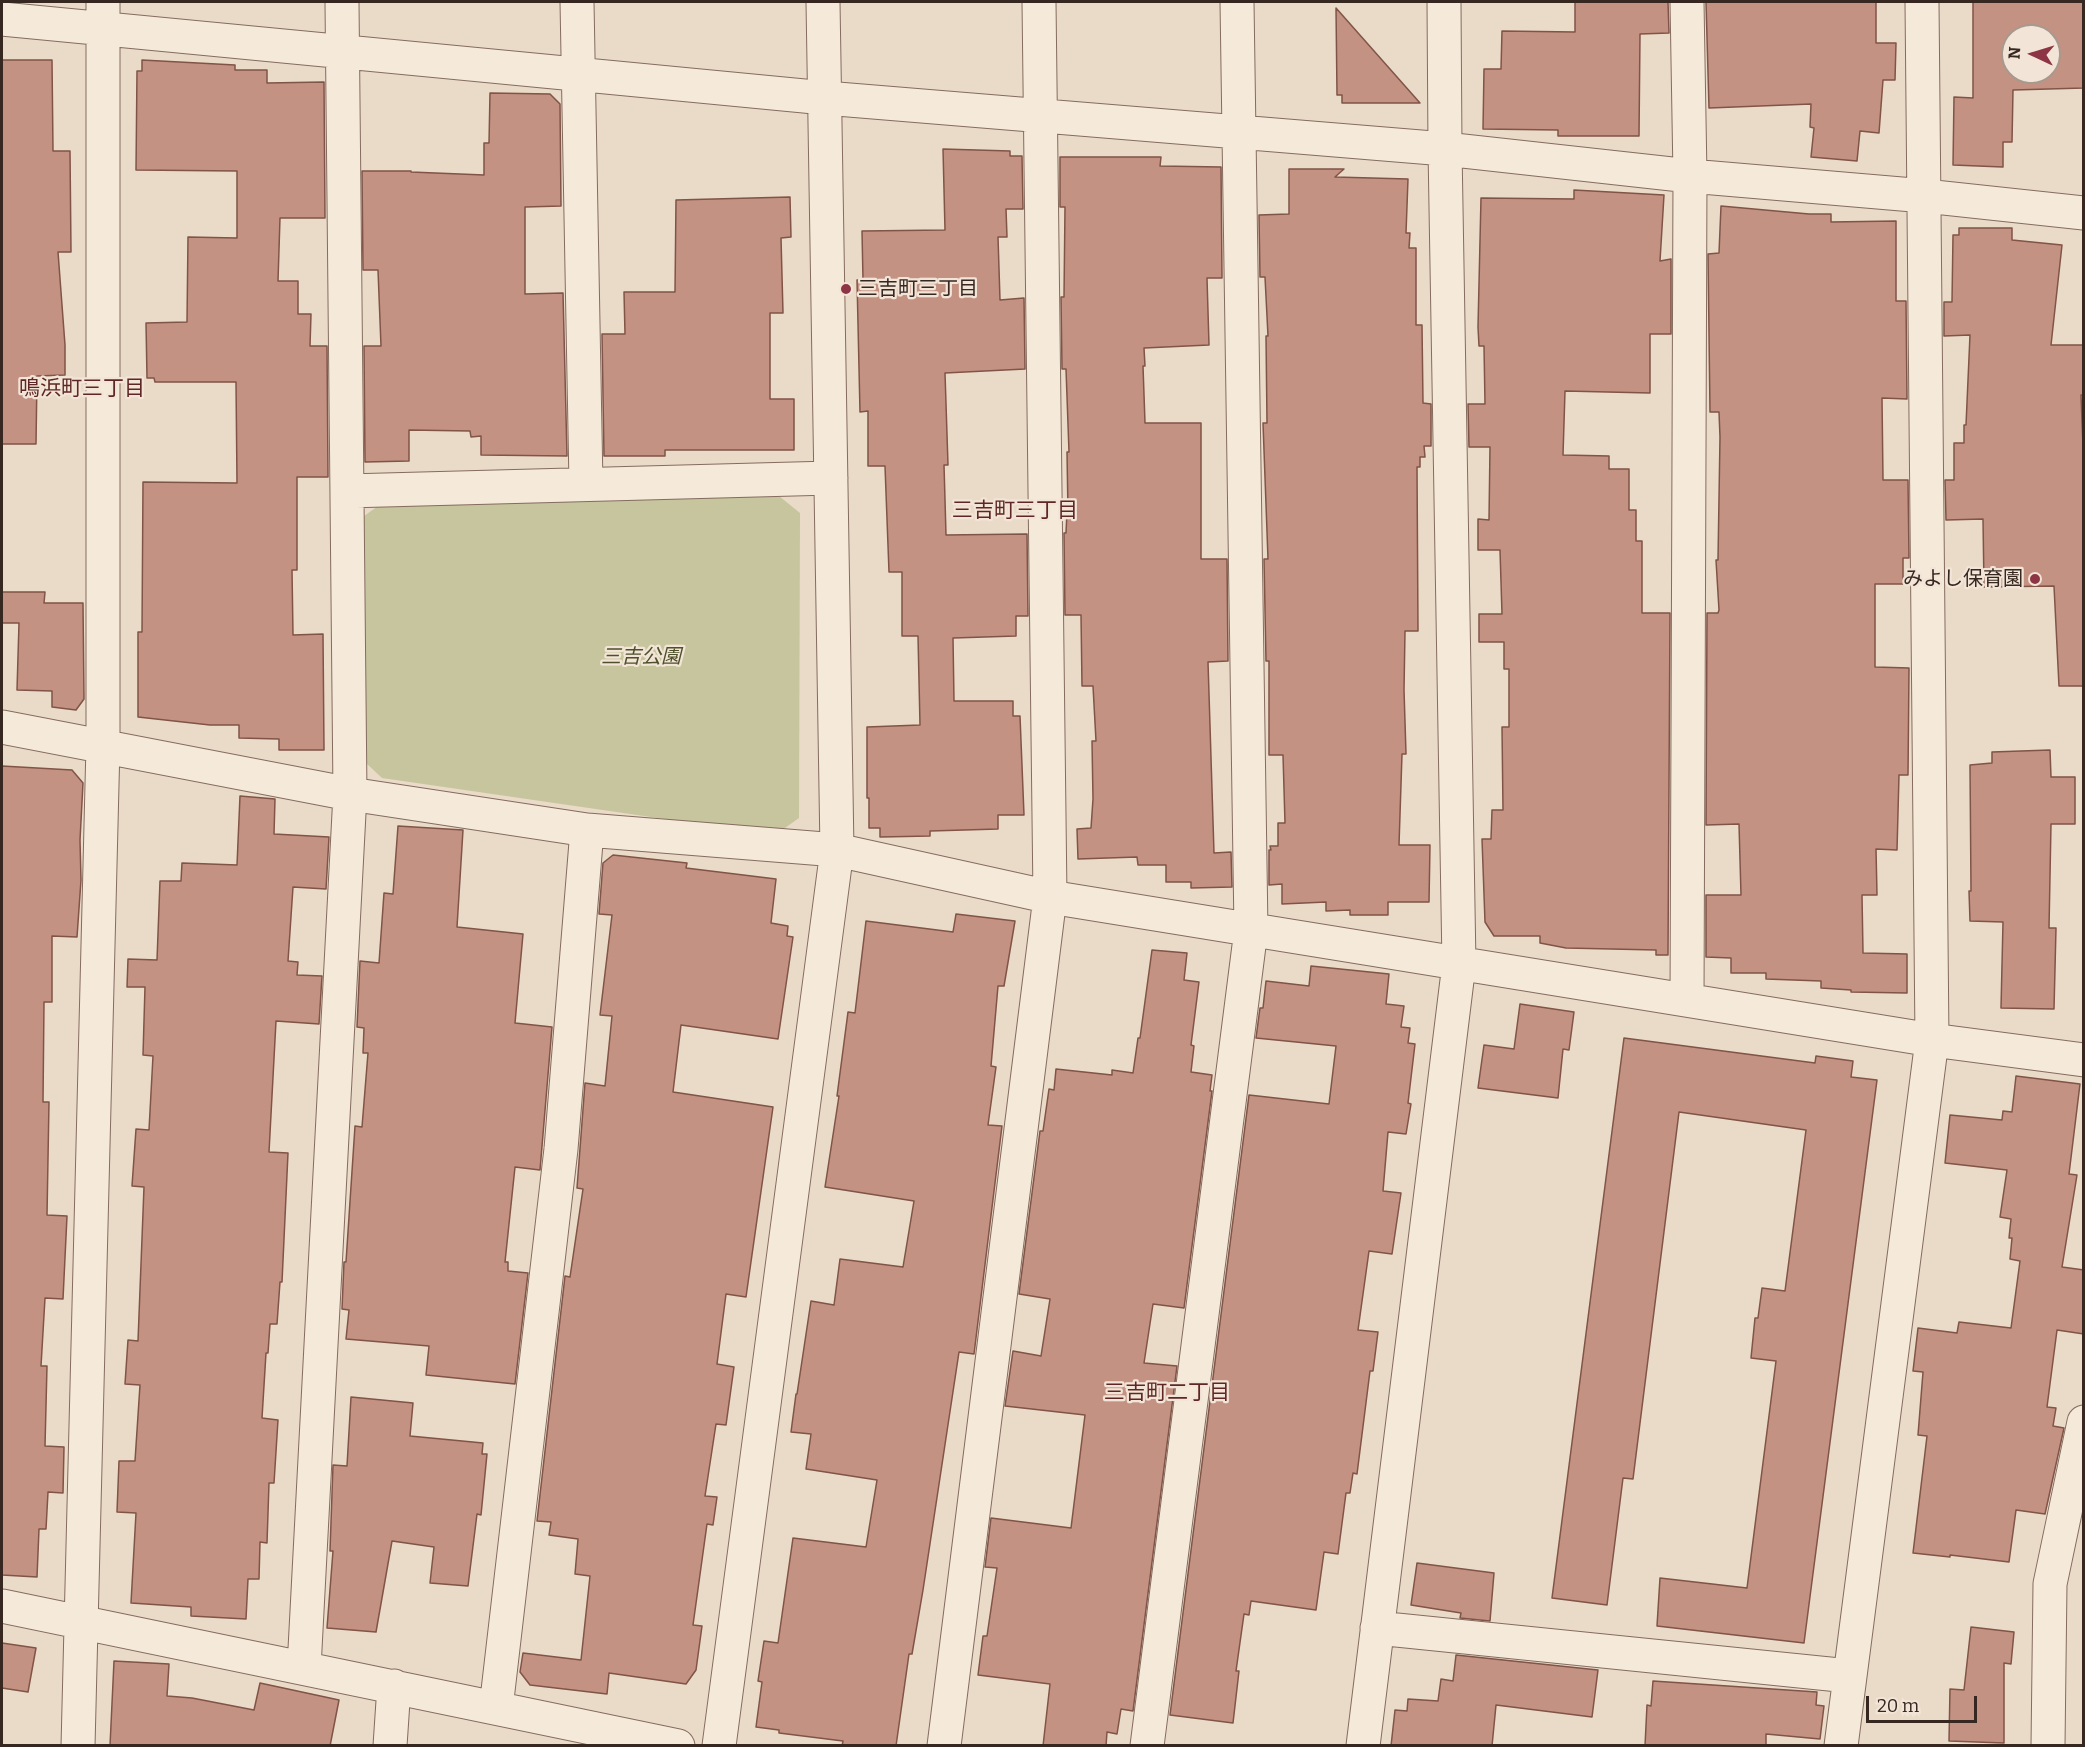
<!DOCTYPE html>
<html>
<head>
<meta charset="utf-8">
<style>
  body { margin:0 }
  #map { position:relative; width:2085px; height:1747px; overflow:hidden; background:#eadac8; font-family:Bitter,serif }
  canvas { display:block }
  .frame { position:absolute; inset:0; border:3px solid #362721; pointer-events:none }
  .north { position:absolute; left:2001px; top:24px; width:60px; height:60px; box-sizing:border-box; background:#f2e5d7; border:2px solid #a7998e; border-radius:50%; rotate:274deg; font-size:16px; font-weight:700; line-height:24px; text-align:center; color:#362721 }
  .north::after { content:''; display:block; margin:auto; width:21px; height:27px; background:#8d3545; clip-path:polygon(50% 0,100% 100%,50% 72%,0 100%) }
  .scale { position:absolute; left:1866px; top:1696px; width:111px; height:27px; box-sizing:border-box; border:3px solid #362721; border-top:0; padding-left:8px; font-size:18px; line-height:21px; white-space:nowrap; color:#362721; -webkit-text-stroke:4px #f2e5d7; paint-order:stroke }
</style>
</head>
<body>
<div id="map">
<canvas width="2085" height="1747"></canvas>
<div class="frame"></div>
<div class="north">N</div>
<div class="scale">20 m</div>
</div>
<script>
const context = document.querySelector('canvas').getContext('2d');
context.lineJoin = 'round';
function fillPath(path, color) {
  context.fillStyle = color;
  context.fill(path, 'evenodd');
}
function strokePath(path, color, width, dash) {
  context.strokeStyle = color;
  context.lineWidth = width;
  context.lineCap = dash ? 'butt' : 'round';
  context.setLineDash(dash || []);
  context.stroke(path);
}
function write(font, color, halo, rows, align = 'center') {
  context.font = font + ' Bitter,"Noto Sans JP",serif';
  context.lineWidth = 4.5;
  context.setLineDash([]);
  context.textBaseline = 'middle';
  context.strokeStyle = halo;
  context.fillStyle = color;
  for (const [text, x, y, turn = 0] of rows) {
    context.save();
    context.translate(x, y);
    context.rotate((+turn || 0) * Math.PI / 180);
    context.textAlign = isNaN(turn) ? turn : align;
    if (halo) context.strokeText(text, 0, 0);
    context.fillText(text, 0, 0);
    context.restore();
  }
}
fillPath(new Path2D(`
  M779,496L800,513L799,818L775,835L382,778L365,762L360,519L378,506Z`), '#c7c59d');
const building = new Path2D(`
  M1575,2H1668L1669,33L1640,34L1639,136H1558V130L1483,129L1484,69H1501L1502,31L1575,32Z
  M1706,2H1876V43H1896L1895,80H1883L1879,133L1860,131L1857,161L1811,157L1814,128L1810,127L1811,104L1709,108Z
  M1973,2H2084V88L2013,90L2012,142H2003V167L1953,165L1954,97L1973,98ZM2013,36H2049V72H2013Z
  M1336,8L1420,103H1342V95H1337Z
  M2,60H52L53,151H70L71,252H58L65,345V375L37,376L36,444H2Z
  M142,60L235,65V70H267V83L324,82L325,218H280L278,281H298V314H311L310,346H327L328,477H297V570H292L293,635L323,634L324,750H279V739L239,738V725H210L138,717V632H142L143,482L237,483L236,382H155L154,378H147L146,323L187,322L188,237L237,238V171L136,170L137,71H142Z
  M490,93L550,94L560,104L561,206L525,207V294L563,293L567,456L481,455V436L471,437L470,431L409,430V461L365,462L364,346H381L378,270H363L362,171H411V172L484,175V143H489Z
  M943,149L1010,151V156H1022L1023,209H1006L1007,237H998L1000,300L1024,298L1025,369L945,373L948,465H944L946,535L1027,534L1028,616H1016V636L953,638L954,701H1013V716H1020L1024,815H998V829L930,831V836L880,837V828H869V798H867V727L920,725L918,636H902V572H889L885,466H868V411L860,412L857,280H863L862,231L945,230Z
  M1060,157H1161L1160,166L1221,167L1222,278H1207L1209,345L1144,348L1145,366H1143L1145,423H1201V559H1227L1228,661L1208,662L1214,853L1231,852L1232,887L1191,888V882H1166V865H1138L1137,857L1078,859L1077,829L1091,828L1093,799L1092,741H1096L1093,686H1082L1081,615H1065L1064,533H1066L1067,512H1068L1067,452H1069L1066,369H1062L1061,297H1064L1065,207H1060Z
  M1289,169H1344L1335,177L1408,179L1406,233H1410L1409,248H1416V325H1422L1423,403L1431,404V446H1424L1425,457H1420V467H1417L1418,631H1405L1404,690L1406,754H1402L1399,845H1430L1429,902H1388V915H1350V910L1326,911V902L1282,904V884L1269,885V850H1271L1270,846H1278V823H1285L1283,755H1269V661H1266L1264,559H1268L1263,423H1267L1266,336H1268L1265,277H1260L1259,215L1289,214Z
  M1574,190L1664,195L1660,261L1671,259V334H1650V393L1565,391L1563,455L1609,456V469H1629V510H1636V541H1642V613H1670L1668,955H1656V950L1566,948L1540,943V936H1494L1485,922L1482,839H1491L1492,810H1503L1502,727H1509V669H1504V642H1479V614H1502L1500,550H1478V519L1489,520L1490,447H1469L1468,404H1485L1484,346H1479L1478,327L1481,198L1574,199Z
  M790,197L791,237L781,238L783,313H770V399H794V450H665V456H604L602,334H625L624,292H675L676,200Z
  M1721,206L1809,214H1831V222L1896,221V301H1906L1907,399L1882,398L1883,480H1908L1909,558H1903V584H1875V667L1909,668L1908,775H1899L1897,850L1876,849L1877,895H1862L1863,953L1907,954V993L1851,992V990L1821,988V981L1766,979V973H1731V958L1706,957V895H1741L1739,824L1706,825L1707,613H1718L1719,610L1716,560H1718L1720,437L1719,412H1710L1708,254L1719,253Z
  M1959,228H2012V240L2062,245L2051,345H2084V395H2081L2084,472V686H2059L2054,586L1984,587L1983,519L1946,520L1945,480H1954V443H1964V425H1966L1970,335L1944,336V302H1952L1953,235H1959Z
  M2,592H45L44,603H83L84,699L76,710L52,707V691L17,690L19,623H2Z
  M2050,750L2051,777H2075V824H2051L2049,928H2056L2054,1009L2001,1008L2003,922L1970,921L1969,891H1971L1970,765L1992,763V752Z
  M2,766L72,770L83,783L80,840L81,880L77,937L52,936V1002H44L43,1102H49L47,1215L67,1216L63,1299L45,1298L41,1366H47L45,1446L64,1447L63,1493L48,1492L46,1529H39L37,1577L2,1575Z
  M240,796L275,799L274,834L329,837L326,889L293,887L288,961L298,962L297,975L322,976L319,1024L276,1021L269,1152L288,1153L282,1282H280L277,1324H270L268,1353H266L262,1418L278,1420L274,1483H269L267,1543L260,1542L259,1579H248L246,1619L191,1616V1607L131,1603L136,1513L117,1512L119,1461H135L140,1385L125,1384L128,1340L138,1341L144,1187L132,1186L136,1129L149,1130L153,1056L143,1055L145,987H127L128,959L157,960L160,881H181L182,863L237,865Z
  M398,826L463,830L457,927L523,934L515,1023L552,1027L540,1170L515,1167L505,1262H508V1271L528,1273L515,1384L426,1375L429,1346L346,1339L349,1310L342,1309L344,1262H346L355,1126L362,1127L368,1053H363L364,1028L357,1027L360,961L379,963L384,893L393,894Z
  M613,855L687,863L686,868L776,879L771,923L788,926L787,936L793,937L778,1039L681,1025L673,1092L773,1107L746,1297L726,1294L717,1364L734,1367L726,1425L716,1424L705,1496L717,1497L713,1525L707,1524L693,1625L702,1626L696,1670L686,1684L609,1673L607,1694L530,1685L520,1672L523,1653L581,1660L590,1576L575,1574L578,1539L549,1535L551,1522L537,1521L565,1276L570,1277L583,1189L577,1188L585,1083L605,1086L612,1016L600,1015L612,915L599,914L603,863Z
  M956,914L1015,921L1004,986H998L991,1066L996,1067L988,1125L1002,1126L974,1354L959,1352L923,1590L912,1654H909L896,1746H842L843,1741L779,1733V1730L756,1727L762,1682L758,1681L764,1641L778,1643L793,1538L866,1547L877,1480L806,1469L811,1434L791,1432L796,1394H797L811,1301L834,1305L840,1259L903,1267L914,1201L825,1187L839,1096H837L848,1012L855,1013L866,921L953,932Z
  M1152,950L1187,953L1184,980L1199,982L1191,1045L1194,1046L1191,1072L1212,1075L1210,1091H1212L1184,1308L1153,1304L1144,1363L1177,1366L1133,1711L1121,1709L1117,1734L1107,1732L1106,1746H1043L1050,1684L978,1675L983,1636H987L997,1568L985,1567L991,1518L1071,1528L1085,1415L1005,1406L1013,1351L1041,1356L1050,1299L1019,1294L1040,1131H1043L1049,1089L1054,1090L1056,1069L1112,1075V1070L1133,1073L1138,1038H1140Z
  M1311,966L1389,974L1386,1004L1404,1006L1401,1027L1410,1028L1408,1043L1415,1044L1408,1103L1411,1104L1406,1134L1388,1132L1383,1191L1401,1193L1392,1254L1369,1251L1358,1330L1378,1332L1373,1371H1370L1357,1474L1353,1473L1350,1493H1346L1338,1554L1324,1552L1316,1610L1251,1601L1249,1615L1244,1614L1236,1671H1239L1233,1723L1170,1715L1249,1095L1329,1104L1336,1046L1256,1038L1260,1008H1263L1266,981L1309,986Z
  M1520,1004L1574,1012L1569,1050L1563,1049L1558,1098L1478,1088L1484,1045L1514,1049Z
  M1624,1038L1815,1063L1816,1056L1853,1061L1851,1077L1877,1080L1804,1643L1657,1626L1660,1578L1747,1588L1776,1361L1751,1358L1755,1318H1758L1762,1288L1785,1291L1806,1130L1679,1112L1633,1479L1623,1478L1607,1605L1552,1598Z
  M2016,1076L2080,1084L2069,1174L2077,1175L2062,1267L2084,1270V1334L2057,1330L2047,1407L2056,1408L2053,1426L2064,1428L2045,1514L2016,1510L2009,1562L1950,1555V1557L1913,1553L1927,1436L1918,1435L1923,1372L1913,1371L1918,1328L1957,1333L1959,1322L2011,1328L2020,1261L2010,1259L2012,1238H2009L2011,1219L2000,1217L2007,1170L1945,1163L1950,1115L2002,1120L2003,1111L2012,1112Z
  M351,1397L413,1403L410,1436L483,1443L482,1454H487L481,1515L477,1514L468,1586L430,1583L434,1547L392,1541L376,1632L327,1628L333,1551H330L333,1465L347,1466Z
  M1417,1563L1494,1573L1490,1621L1460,1618L1461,1613L1411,1605Z
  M1971,1627L2014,1632L2011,1664L2004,1663V1743L1949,1741L1950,1689L1964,1690Z
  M2,1643L36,1648L28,1692L2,1688Z
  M1456,1655L1598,1670L1592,1717L1496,1705L1492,1746H1391L1395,1710L1407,1711L1408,1699L1438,1701L1441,1679L1453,1681Z
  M114,1661L169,1664L167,1696L192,1698L254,1710L260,1683L339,1700L330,1746H110Z
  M1653,1681L1817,1692L1816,1705L1824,1706L1820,1739L1766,1734V1746H1645L1647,1705L1651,1706Z`);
fillPath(building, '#c49282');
strokePath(building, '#805447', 1.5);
const minor = new Path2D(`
  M577,2L586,484
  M1687,2L1690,176L1687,1000
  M2,19L825,98L1445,149L1690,176L1925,196L2084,213
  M347,491L831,478
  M2,727L350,794L587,830L837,850L1050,897L1932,1040L2084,1060
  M2,1606L678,1746
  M1377,1628L1849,1676
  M304,1668L350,794L342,2
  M496,1708L561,1149L587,830
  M78,1746L103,745V2
  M390,1746L394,1686
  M719,1746L837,850L823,2
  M944,1746L1050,897L1039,2
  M1147,1746L1251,930L1237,2
  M1363,1746L1459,964L1445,149L1444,2
  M1841,1746L1932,1040L1922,2
  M2048,1746L2050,1584L2084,1422`);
strokePath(minor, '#846c5f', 35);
strokePath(minor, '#f5e9da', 33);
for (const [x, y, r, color] of [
  [846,289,6,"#8d3545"],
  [2035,579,6,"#8d3545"]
]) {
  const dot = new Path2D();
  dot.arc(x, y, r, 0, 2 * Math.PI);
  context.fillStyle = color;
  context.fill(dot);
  strokePath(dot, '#f2e5d7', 2);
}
write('20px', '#362721', '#f2e5d7', [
  ["三吉町三丁目",858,289],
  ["みよし保育園",2023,579,"right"]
], 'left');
write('italic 20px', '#4d502a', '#f2e5d7', [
  ["三吉公園",641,657]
]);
write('21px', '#5e2725', '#f2e5d7', [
  ["鳴浜町三丁目",82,389],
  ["三吉町三丁目",1015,511],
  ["三吉町二丁目",1167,1393]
]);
</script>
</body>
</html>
